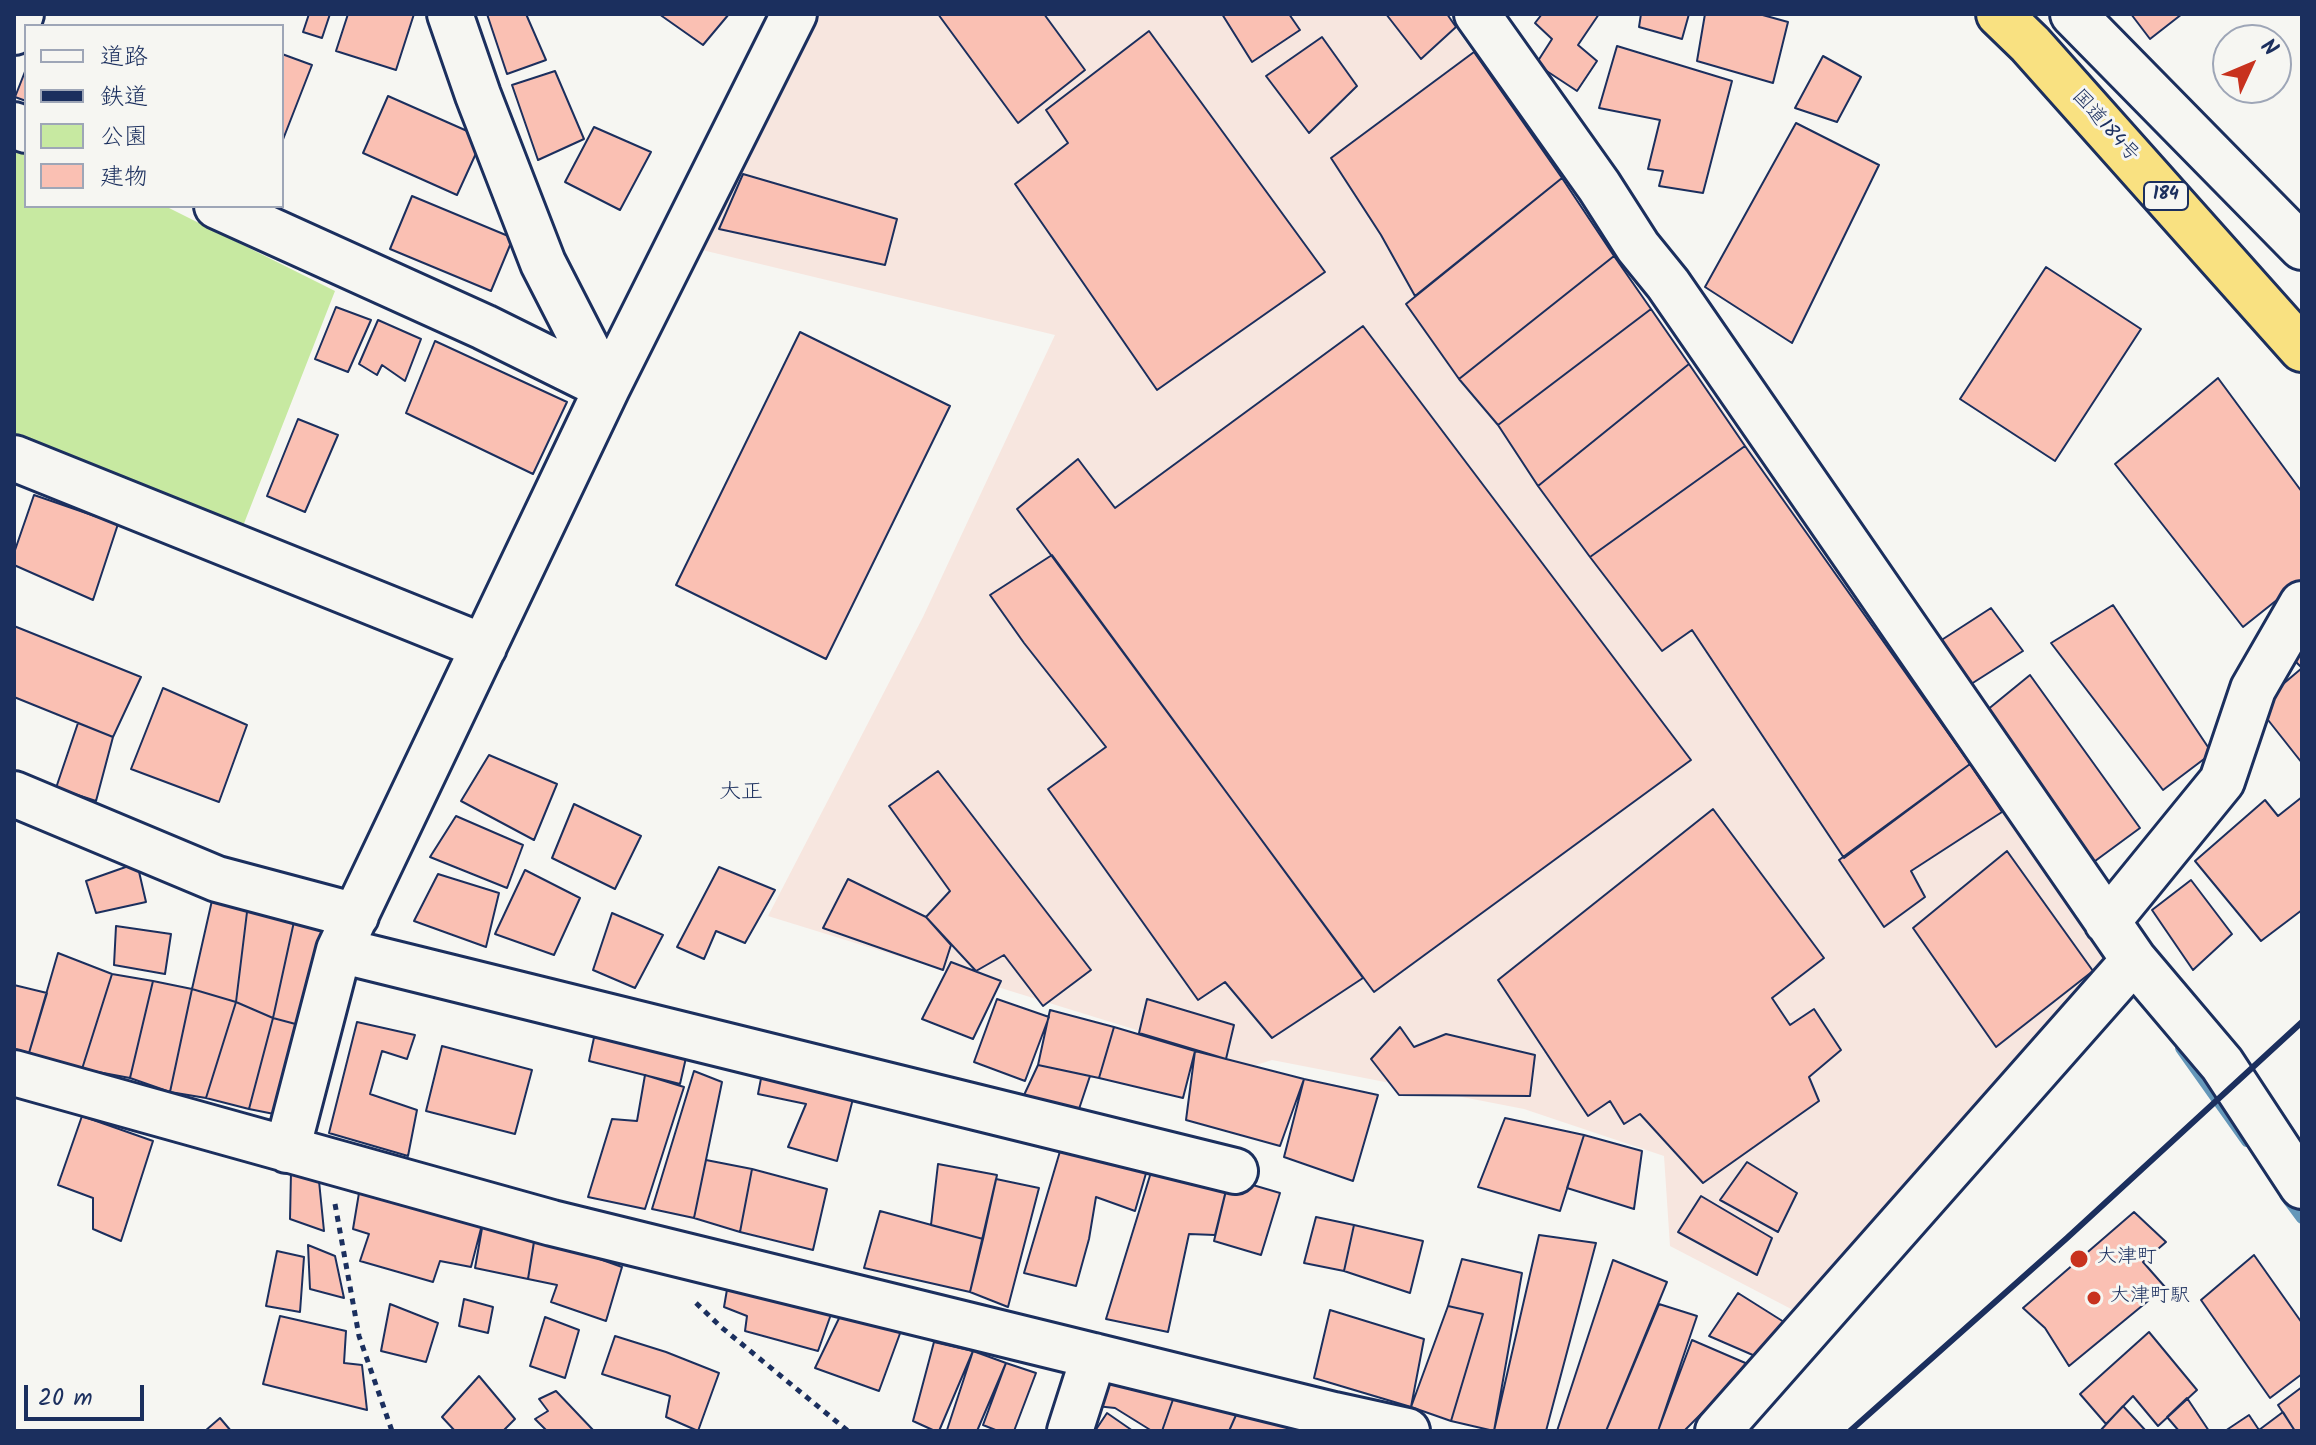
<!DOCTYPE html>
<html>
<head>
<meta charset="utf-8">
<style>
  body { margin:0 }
  #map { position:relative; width:2316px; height:1445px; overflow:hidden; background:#f6f6f2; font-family:Kalam,"Klee One",sans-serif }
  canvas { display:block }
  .frame { position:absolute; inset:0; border:16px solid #1b2f5e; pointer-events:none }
  .legend { position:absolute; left:24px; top:24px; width:260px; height:184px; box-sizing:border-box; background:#f6f6f2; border:2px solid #9ea6b7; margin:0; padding:10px 14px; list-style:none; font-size:24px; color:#1b2f5e }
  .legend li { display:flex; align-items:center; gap:16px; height:40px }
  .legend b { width:40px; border:2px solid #9ea6b7 }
  .north { position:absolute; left:2212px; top:24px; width:80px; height:80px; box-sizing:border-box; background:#f6f6f2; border:2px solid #9ea6b7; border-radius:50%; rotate:46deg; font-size:22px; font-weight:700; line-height:32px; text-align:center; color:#1b2f5e }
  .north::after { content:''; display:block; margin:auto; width:28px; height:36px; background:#c8321e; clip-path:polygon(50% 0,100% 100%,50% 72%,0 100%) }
  .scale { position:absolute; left:24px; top:1385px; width:120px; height:36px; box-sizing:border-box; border:4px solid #1b2f5e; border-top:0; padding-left:10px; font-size:24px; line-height:28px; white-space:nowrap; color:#1b2f5e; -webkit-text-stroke:6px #f6f6f2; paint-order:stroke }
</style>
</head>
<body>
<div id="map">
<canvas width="2316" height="1445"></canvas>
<div class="frame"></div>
<ul class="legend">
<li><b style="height:10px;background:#f6f6f2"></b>道路</li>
<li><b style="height:10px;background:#1b2f5e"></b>鉄道</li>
<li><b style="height:22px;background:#c7e9a1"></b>公園</li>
<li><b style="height:22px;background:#fac0b3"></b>建物</li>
</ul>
<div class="north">N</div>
<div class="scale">20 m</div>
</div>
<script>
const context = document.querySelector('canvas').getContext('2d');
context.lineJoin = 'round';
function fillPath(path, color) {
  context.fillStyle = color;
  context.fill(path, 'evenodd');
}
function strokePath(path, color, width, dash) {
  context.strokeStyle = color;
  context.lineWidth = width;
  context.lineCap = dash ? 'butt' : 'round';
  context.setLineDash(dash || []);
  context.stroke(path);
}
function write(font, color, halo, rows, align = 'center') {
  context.font = font + ' Kalam,"Klee One",sans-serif';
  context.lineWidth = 6;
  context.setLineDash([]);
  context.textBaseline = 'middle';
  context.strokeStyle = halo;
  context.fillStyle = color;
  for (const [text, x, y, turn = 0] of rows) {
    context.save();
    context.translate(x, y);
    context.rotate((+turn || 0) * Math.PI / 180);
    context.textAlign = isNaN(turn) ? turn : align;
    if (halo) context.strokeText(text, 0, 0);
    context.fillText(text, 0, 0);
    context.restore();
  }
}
fillPath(new Path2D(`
  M811,14H1446L2109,962L1795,1311L1670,1246L1664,1156L1524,1109L1272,1060L1253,1066L768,916L923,617L1055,335L698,249Z`), '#f7e6df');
fillPath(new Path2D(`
  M14,143L26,148V206H165L335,291L243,526L14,435Z`), '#c7e9a1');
strokePath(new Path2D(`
  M2181,1048L2247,1141
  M2285,1195L2302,1218`), '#6497b9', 12);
const building = new Path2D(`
  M309,14H330L322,38L303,32Z
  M348,14H414L396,70L336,51Z
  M487,14H526L546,60L507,74Z
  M659,14H729L703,45Z
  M938,14H1044L1085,70L1018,123Z
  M1222,14H1289L1300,30L1252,62Z
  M1386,14H1447L1456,27L1421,59Z
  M1542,14H1599L1578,45L1597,61L1577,91L1536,64L1552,39L1535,23Z
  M1641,14H1689L1682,39L1639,27Z
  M1705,14H1759L1788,22L1773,83L1697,61Z
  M2131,14H2182L2150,39Z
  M1149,31L1325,272L1157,390L1015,184L1068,143L1046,110Z
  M1322,37L1357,86L1309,133L1266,76Z
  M1617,46L1732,81L1703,193L1659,186L1663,171L1648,169L1660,120L1599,108Z
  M1474,52L1562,178L1415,296L1381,235L1331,158Z
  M282,54L312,65L282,142Z
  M1823,56L1861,77L1837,122L1795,108Z
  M26,69V101L15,97Z
  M555,71L584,139L538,160L512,85Z
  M388,96L483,138L457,195L363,153Z
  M1796,123L1879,165L1792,343L1705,287Z
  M594,127L651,152L620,210L565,182Z
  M743,174L897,219L885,265L719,229Z
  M1562,178L1614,256L1459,379L1406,304Z
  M412,196L513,238L491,291L390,249Z
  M1614,256L1651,309L1498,425L1459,379Z
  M2046,267L2141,329L2055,461L1960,399Z
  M336,307L371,320L348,372L315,359Z
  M1651,309L1689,364L1538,486L1498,425Z
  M378,320L421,339L405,381L382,365L377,375L359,364Z
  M1363,326L1691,760L1374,992L1017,509L1078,459L1115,508Z
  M800,332L950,406L826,659L676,585Z
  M435,341L567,402L533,474L406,413Z
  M1689,364L1745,446L1590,557L1538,486Z
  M2218,378L2302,492V580L2243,627L2115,464Z
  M298,419L338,435L305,512L267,496Z
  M1745,446L1970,764L1844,858L1692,630L1662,651L1590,557Z
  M34,495L118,524L93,600L14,565V553Z
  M1052,555L1363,978L1272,1038L1225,982L1198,1000L1048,789L1106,747L1024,643L990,595Z
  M2113,605L2212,753L2163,790L2051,643Z
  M1991,608L2023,651L1968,686L1940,641Z
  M14,626L141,677L113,737L14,697Z
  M2302,652V763L2257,706L2302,668L2293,659Z
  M2030,675L2140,828L2091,864L1981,715Z
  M163,688L247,725L219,802L131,769Z
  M78,723L113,737L96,801L56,788Z
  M489,755L557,784L534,840L461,801Z
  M1970,764L2002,812L1911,871L1925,897L1884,927L1839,860Z
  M938,771L1091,970L1043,1006L1004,955L976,971L926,917L950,891L889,806Z
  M2302,797V910L2261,941L2195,861L2265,800L2278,816Z
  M574,804L641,836L615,889L552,858Z
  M1713,809L1824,958L1772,998L1790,1025L1814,1009L1841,1050L1809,1077L1819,1101L1703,1183L1640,1114L1624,1124L1610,1101L1588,1116L1498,980Z
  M456,816L523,845L507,888L430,857Z
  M2007,851L2093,971L1996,1047L1913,928Z
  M137,863L146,902L96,913L86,881Z
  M719,867L775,890L745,943L716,931L704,959L677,947Z
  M525,870L580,898L554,955L495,934Z
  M438,874L499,893L486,947L414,921Z
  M848,879L926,917L951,945L943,970L823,928Z
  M2191,880L2232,934L2193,970L2152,910Z
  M213,896L248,904L236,1002L192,989Z
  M248,904L295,917L273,1018L236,1002Z
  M612,913L663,935L635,988L593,970Z
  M295,917L327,926L303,1026L273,1018Z
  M116,926L171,934L165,974L114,965Z
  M58,953L112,974L82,1069L29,1053Z
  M951,962L1001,981L973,1039L922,1019Z
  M112,974L153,981L130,1078L82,1069Z
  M153,981L192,989L170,1092L130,1078Z
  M14,985L47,993L29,1053L14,1049Z
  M192,989L236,1002L206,1098L170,1092Z
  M997,999L1049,1017L1025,1081L974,1062Z
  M1147,999L1234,1025L1226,1059L1139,1033Z
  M236,1002L273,1018L249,1109L206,1098Z
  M1050,1010L1114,1027L1099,1078L1038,1065Z
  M273,1018L303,1026L284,1116L249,1109Z
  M598,1019L690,1040L680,1084L589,1061Z
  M357,1022L415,1035L407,1059L382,1051L370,1094L417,1110L408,1156L329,1133Z
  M1114,1027L1195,1051L1183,1098L1099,1078Z
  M1400,1027L1414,1047L1446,1034L1535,1055L1530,1096L1399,1095L1371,1059Z
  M442,1046L532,1070L515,1134L426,1111Z
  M1195,1051L1304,1079L1280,1146L1186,1120Z
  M765,1058L856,1087L837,1161L788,1147L806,1104L758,1094Z
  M1038,1065L1090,1076L1076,1118L1018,1108Z
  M694,1071L722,1082L694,1218L652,1209Z
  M645,1075L684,1087L645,1209L588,1197L612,1119L637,1121Z
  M1304,1079L1378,1095L1353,1181L1284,1157Z
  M82,1116L153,1141L121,1241L93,1229V1198L58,1185Z
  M1505,1118L1584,1135L1560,1211L1478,1187Z
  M1066,1131L1154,1146L1135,1211L1096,1197L1089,1239L1076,1286L1024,1273Z
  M1584,1135L1642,1151L1634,1209L1567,1188Z
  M1156,1156L1229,1178L1215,1235L1189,1234L1168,1332L1106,1319Z
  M706,1160L752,1169L740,1232L694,1218Z
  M1747,1162L1797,1193L1778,1232L1720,1200Z
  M938,1164L997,1175L983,1239L931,1225Z
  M752,1169L827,1189L813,1250L740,1232Z
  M291,1172L319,1181L324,1231L290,1219Z
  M1229,1178L1280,1193L1261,1255L1214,1241Z
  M996,1179L1039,1188L1008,1307L970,1292Z
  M360,1187L484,1217L471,1267L440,1261L433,1282L360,1261L369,1234L353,1229Z
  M1701,1196L1772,1238L1757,1275L1678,1232Z
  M880,1211L983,1239L970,1292L864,1268Z
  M2134,1212L2166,1242L2143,1262L2165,1287L2069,1366L2045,1328L2023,1308Z
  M484,1217L536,1229L528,1279L475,1268Z
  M1316,1217L1354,1225L1344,1271L1304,1263Z
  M1354,1225L1423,1241L1410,1293L1344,1271Z
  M1539,1235L1596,1243L1546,1431H1494Z
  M535,1236L622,1267L606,1321L551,1302L557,1285L528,1279Z
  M308,1245L335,1256L344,1298L310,1289Z
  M277,1251L304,1257L300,1312L266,1306Z
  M2254,1255L2302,1323V1374L2270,1398L2201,1300Z
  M1462,1259L1522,1273L1494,1431L1451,1421L1483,1314L1448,1306Z
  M1613,1260L1667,1282L1606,1431H1557Z
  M729,1278L835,1303L818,1351L745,1331L747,1316L724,1307Z
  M1738,1293L1784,1322L1762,1359L1709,1336Z
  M464,1299L493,1307L488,1333L459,1326Z
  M390,1304L438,1323L426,1362L381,1351Z
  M1659,1304L1697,1316L1658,1431H1606Z
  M1448,1306L1483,1314L1451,1421L1411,1407Z
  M843,1310L902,1328L879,1391L815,1368Z
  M1330,1310L1424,1339L1411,1407L1314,1378Z
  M280,1316L346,1331L344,1363L362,1365L367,1410L263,1384Z
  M545,1317L579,1330L565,1378L530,1366Z
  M2149,1332L2197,1390L2158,1426L2133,1396L2106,1424L2080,1394Z
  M615,1336L666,1352L719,1373L698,1431L666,1417L670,1396L602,1374Z
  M1692,1340L1750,1365L1684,1431H1658Z
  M934,1342L973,1351L939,1431H935L913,1421Z
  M973,1351L1006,1363L977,1431H949L947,1430Z
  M1006,1363L1036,1373L1014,1431H998L983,1425Z
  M1108,1371L1177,1388L1162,1431H1152L1115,1408L1096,1406Z
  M479,1376L515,1419L503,1431H455L442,1417Z
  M2302,1387V1431H2295L2278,1405Z
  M1177,1388L1240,1406L1229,1431H1162Z
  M556,1391L594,1431H547L535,1419L548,1411L539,1399Z
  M2187,1398L2209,1431H2179L2167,1417Z
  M1240,1406L1294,1420L1291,1431H1229Z
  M2123,1406L2146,1431H2100Z
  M2283,1412L2295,1431H2225L2249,1415L2259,1430Z
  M1107,1413L1133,1431H1095Z
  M220,1418L231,1431H205Z`);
fillPath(building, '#fac0b3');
strokePath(building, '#1b2f5e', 2);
const minor = new Path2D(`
  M450,14L478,95L543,263L607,388
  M1477,14L1599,186L1638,247L1668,284L2134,960L2222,1064L2302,1186
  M2073,14L2302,247
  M14,32L21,14
  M14,125L26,130
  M217,206L484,327L607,388
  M14,458L484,647
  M14,794L217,879L356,916
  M2107,922L2222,781L2253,689L2302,604
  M339,950L1235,1171
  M14,1073L552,1223L1334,1415L1407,1431
  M287,1150L339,950L607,388L794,14
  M1070,1431L1094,1356
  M1718,1431L2134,960`);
const highway = new Path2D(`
  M1999,14L2030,44L2302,349`);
strokePath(minor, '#1b2f5e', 50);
strokePath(highway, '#1b2f5e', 50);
strokePath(new Path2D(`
  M335,1204L359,1336L392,1431
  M696,1303L721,1327L848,1431`), '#1b2f5e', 5, [6, 6]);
strokePath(minor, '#f6f6f2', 44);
strokePath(highway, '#f9e181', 44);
strokePath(new Path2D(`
  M1850,1431L2067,1238L2302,1022`), '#1b2f5e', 6);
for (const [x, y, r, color] of [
  [2079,1259,10,"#c8321e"],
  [2094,1298,8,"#c8321e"]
]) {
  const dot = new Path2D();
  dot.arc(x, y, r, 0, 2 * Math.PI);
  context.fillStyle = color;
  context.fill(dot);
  strokePath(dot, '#f6f6f2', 3);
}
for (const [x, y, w] of [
  [2166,196,44]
]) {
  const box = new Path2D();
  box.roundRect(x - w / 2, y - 14, w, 28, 6);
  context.fillStyle = '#f6f6f2';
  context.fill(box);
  strokePath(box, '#1b2f5e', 2);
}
write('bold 18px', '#1b2f5e', null, [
  ["184",2166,196]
]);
write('20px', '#1b2f5e', '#f6f6f2', [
  ["国道184号",2104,127,48]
]);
write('20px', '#1b2f5e', '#f6f6f2', [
  ["大津町",2097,1259],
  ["大津町駅",2110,1298]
], 'left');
write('22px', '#1b2f5e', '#f6f6f2', [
  ["大正",741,794]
]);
</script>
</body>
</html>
